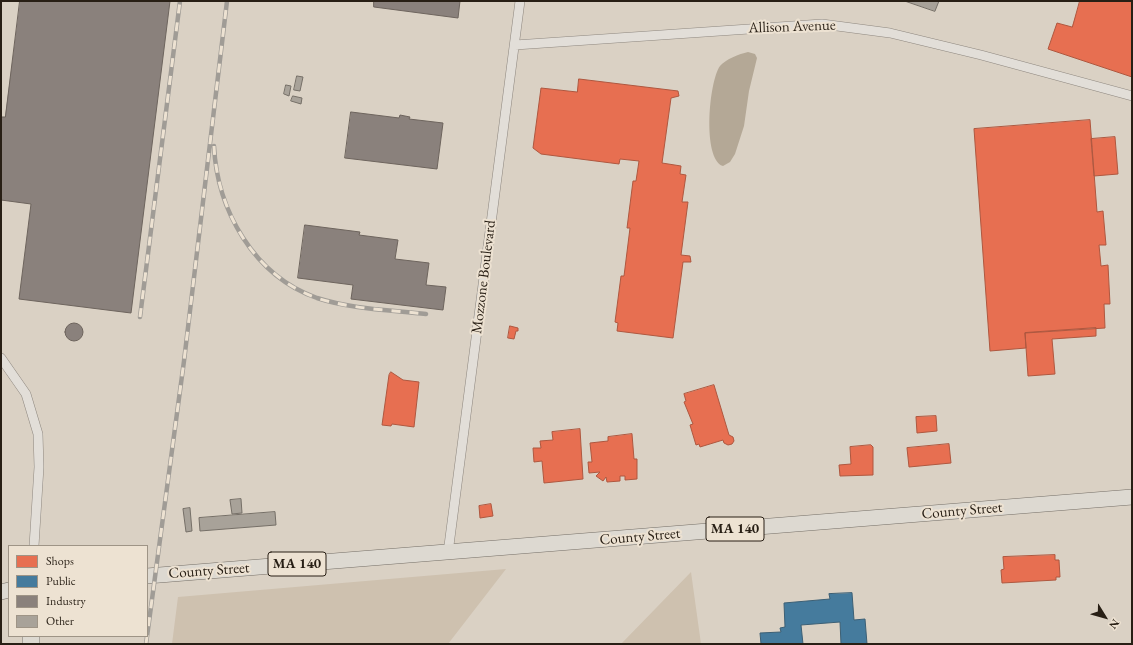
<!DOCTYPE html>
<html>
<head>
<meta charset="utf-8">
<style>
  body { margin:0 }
  #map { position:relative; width:1133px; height:645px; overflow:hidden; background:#dad1c4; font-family:"EB Garamond",serif }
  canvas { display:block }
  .frame { position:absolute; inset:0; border:2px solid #281f15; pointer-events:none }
  .legend { position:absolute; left:8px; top:545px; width:140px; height:92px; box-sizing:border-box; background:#ede2d2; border:1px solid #9e9486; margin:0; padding:5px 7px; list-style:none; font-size:12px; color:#281f15 }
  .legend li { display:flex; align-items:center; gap:8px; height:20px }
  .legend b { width:20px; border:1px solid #9e9486 }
  .north { position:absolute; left:1085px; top:597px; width:40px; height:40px; -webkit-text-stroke:3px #ede2d2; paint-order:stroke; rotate:127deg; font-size:11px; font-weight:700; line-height:16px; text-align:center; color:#281f15 }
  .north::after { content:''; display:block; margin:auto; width:14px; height:18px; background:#281f15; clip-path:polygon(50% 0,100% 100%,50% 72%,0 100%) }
</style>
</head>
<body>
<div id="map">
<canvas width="1133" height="645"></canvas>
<div class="frame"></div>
<ul class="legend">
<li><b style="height:11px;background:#e76f51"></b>Shops</li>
<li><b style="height:11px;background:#457b9d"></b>Public</li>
<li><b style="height:11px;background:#8a817c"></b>Industry</li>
<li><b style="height:11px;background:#a8a299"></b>Other</li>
</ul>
<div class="north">N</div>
</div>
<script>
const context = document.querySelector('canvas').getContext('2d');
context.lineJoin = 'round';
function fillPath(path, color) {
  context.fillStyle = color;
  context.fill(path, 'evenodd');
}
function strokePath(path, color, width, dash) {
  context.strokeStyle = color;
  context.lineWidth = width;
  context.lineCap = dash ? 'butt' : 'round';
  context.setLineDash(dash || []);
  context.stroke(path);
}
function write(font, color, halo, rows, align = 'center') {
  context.font = font + ' "EB Garamond",serif';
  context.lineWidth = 4;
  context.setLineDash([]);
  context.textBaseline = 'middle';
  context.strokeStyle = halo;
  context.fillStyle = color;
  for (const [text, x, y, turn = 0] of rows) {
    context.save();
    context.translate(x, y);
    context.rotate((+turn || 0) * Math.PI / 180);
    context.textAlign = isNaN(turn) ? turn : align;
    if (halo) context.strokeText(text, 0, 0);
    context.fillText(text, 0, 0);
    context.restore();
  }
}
fillPath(new Path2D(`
  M506,569L448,644H172L178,597Z
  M691,572L701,644H621Z`), '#cec1af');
fillPath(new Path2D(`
  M748,52L755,54L757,58L749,91L744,126L735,154L730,162L723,166C702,159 709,81 720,66C726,59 739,54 748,52Z`), '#b4a896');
const shops = new Path2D(`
  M1080,1H1132V77L1048,49L1057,23L1072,27Z
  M579,79L678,91L679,96L671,98L662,163L681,166L680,174L686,175L682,202H688L681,255L690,256L691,262H683L673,338L617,331L618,323L615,322L621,276H624L630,228H627L633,181H636L639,161L620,159L619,164L541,154L533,148L541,88L577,92Z
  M1090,120L1097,212L1103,211L1106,245H1099L1101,266L1108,265L1110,304H1104L1105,328L1025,333L1026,348L990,351L974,129Z
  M1115,137L1118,174L1094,176L1091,139Z
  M510,326L518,328V331H516L514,339L508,338Z
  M1096,328V336L1052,339L1055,374L1028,376L1025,333Z
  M391,372L403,380L419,382L414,427L392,424L391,426L382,425L389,375Z
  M714,385L729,435L733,437L734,441L732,444L728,445L724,443L723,440L700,447L699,444L696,445L690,425L693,424L684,402L686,401L684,394Z
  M936,416L937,431L917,433L916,417Z
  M580,429L583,479L544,483L542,461L534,462L533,448H541L540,441L553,440L552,432Z
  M632,434L634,459H637V479L625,480V476H620V481L607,482L606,477L603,481L596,476L600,472L589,473L588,462H592L590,443L608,441V437Z
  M949,444L951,463L909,467L907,448Z
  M871,445L873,447V475L840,476L839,465L851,464L850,447Z
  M491,504L493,516L480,518L479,506Z
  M1055,555V560H1059L1060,577H1056V580L1002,583L1001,570L1004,569L1003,557Z`);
fillPath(shops, '#e76f51');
strokePath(shops, '#ae573f', 1);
const public = new Path2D(`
  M852,593L854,620L865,619L867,644H841L840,622L801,625L803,644H761L760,633L781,632L780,628L785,627L784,603L830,599L829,594Z`);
fillPath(public, '#457b9d');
strokePath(public, '#3c5f74', 1);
const industry = new Path2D(`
  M20,1H170L131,313L19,299L31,204L1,200V117H5Z
  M374,1H460L458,18L374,7Z
  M351,112L399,118L400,115L410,117L409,119L443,123L437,169L345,158Z
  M305,225L360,232L359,235L398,240L395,259L429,263L426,285L446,287L443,310L351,299L353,285L298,278Z
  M65 332a9 9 0 1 1 18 0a9 9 0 1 1-18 0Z`);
fillPath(industry, '#8a817c');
strokePath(industry, '#6d645d', 1);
const building = new Path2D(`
  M905,1H939L935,11Z
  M297,76L303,77L300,91L294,90Z
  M286,85L291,86L289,96L284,94Z
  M293,96L302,98L301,104L291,101Z
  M241,499L242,513L232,514L230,500Z
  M190,508L192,531L186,532L183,509Z
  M275,512L276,525L200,531L199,518Z`);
fillPath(building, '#a8a299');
strokePath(building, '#756f67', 1);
const street = new Path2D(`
  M515,45L822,24L890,33L981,55L1132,96
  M1,358L26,394L38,434L39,467L34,546
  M448,553L520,1`);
const primary = new Path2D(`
  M147,576L1132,497
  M1,592L9,590`);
const highway = new Path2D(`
  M31,644V636`);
strokePath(street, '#8e877f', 10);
strokePath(primary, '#756f67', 16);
strokePath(highway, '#756f67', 18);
strokePath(street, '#e2ded8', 9);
strokePath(primary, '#ddd9d1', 15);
strokePath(highway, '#ddd9d1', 17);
const rail = new Path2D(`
  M214,146C217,210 254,276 317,298C351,309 390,310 426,314
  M140,317L180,1
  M146,644L184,361L227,1`);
strokePath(rail, '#a09c96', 4.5);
strokePath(rail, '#ede2d2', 3, [9]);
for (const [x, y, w] of [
  [735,529,58],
  [297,564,58]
]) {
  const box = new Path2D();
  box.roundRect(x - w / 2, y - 12, w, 24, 3);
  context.fillStyle = '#ede2d2';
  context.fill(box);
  strokePath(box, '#281f15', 1);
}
write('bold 14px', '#281f15', null, [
  ["MA 140",735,529],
  ["MA 140",297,564]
]);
write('15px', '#281f15', '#ede2d2', [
  ["Allison Avenue",792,27,-2],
  ["Mozzone Boulevard",484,277,-83],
  ["County Street",962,511,-5],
  ["County Street",640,537,-5],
  ["County Street",209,571,-4]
]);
</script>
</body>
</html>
